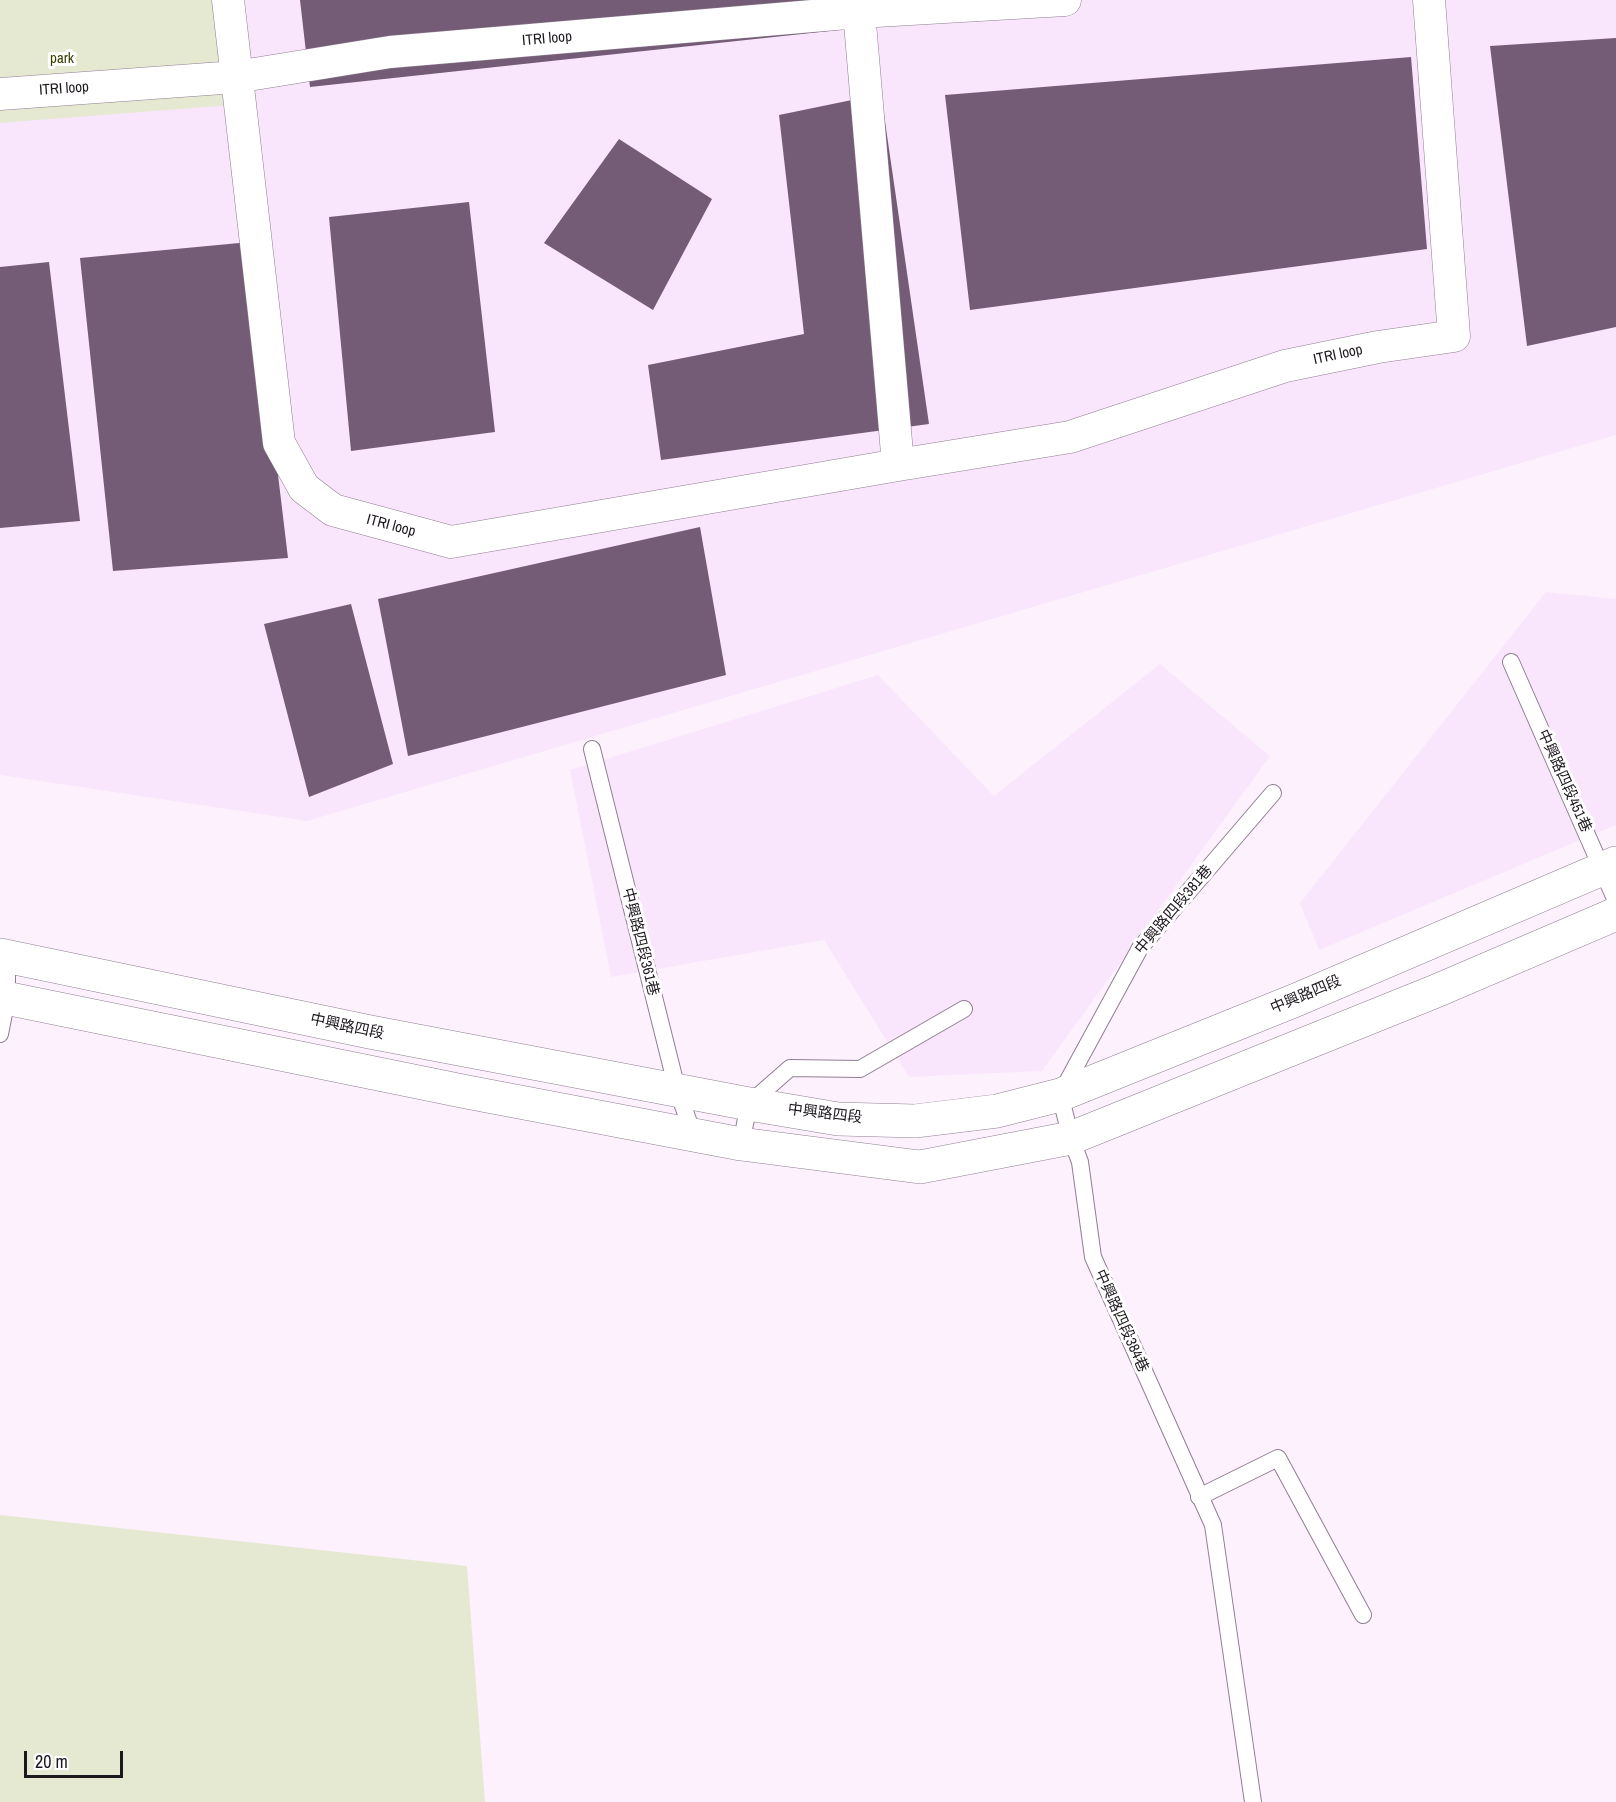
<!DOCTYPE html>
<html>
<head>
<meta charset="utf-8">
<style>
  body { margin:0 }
  #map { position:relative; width:1616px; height:1802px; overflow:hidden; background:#fdf1fe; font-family:"Archivo Narrow",sans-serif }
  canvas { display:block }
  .scale { position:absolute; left:24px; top:1751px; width:99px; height:27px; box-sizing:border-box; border:3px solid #1d171e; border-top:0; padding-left:8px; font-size:18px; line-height:21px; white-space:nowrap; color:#1d171e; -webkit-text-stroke:4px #fff; paint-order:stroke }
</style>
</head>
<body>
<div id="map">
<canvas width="1616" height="1802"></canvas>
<div class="scale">20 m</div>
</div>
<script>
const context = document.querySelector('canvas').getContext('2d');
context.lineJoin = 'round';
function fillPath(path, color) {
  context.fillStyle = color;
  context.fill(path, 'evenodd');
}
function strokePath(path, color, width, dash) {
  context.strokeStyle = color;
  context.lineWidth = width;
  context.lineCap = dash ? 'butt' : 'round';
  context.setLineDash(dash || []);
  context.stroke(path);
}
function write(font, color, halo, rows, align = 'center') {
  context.font = font + ' "Archivo Narrow","Noto Sans TC",sans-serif';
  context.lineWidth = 6;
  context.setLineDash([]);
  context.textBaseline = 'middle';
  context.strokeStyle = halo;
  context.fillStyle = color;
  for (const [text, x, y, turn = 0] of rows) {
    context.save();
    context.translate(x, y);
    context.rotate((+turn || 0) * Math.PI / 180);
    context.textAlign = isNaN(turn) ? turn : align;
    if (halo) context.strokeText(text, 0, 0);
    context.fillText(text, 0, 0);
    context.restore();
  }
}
fillPath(new Path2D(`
  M0,0H1616V435L307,821L0,775Z
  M1546,592L1616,599V825L1319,950L1300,903Z
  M1160,664L1270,756L1042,1071L909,1077L824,940L611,977L570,770L878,675L994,796Z`), '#fae6fc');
fillPath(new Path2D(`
  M0,0H239L257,103L0,123Z
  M0,1515L467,1566L485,1802H0Z`), '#e5e9d1');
fillPath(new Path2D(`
  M300,0H873L876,26L310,87Z
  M1616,38V327L1527,346L1490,46Z
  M1411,57L1427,249L970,310L945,95Z
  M881,94L929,424L661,460L648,365L804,334L779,115Z
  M619,139L712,199L653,310L544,243Z
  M469,202L495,432L351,451L329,217Z
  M250,242L288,558L113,571L80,258Z
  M49,262L80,521L0,528V267Z
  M700,527L726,675L408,756L378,599Z
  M351,604L393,764L309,797L264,624Z`), '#745c77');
const service = new Path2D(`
  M1511,662L1616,901
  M592,749L677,1089L693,1134
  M0,1034L7,998V956
  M741,1144L749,1104L790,1068L860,1069L964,1009
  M1199,1497L1278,1458L1363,1615
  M1253,1802L1213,1525L1093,1257L1080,1162L1071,1138L1060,1095L1140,948L1273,793`);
const minor = new Path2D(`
  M228,0L279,443L304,488L333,510L451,542L898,465L858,0
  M0,94L236,77L390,52L859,12L1065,0
  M898,465L1070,437L1285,366L1378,347L1454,336L1429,0`);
const secondary = new Path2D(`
  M0,955L370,1032L749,1104L838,1119L915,1121L997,1111L1060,1095L1296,1000L1616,863
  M0,997L467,1092L741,1144L920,1167L1071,1138L1436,991L1616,914`);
strokePath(service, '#907e92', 18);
strokePath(minor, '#907e92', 33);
strokePath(secondary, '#907e92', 34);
strokePath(service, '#fff', 16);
strokePath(minor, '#fff', 32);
strokePath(secondary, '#fff', 33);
write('15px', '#1d171e', '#fff', [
  ["ITRI loop",547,39,-5],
  ["ITRI loop",64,89,-4],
  ["ITRI loop",1338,355,-12],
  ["ITRI loop",391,526,15],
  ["中興路四段451巷",1564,781,66],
  ["中興路四段381巷",1174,910,-50],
  ["中興路四段361巷",640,942,76],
  ["中興路四段",1306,995,-23],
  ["中興路四段",347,1027,12],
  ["中興路四段",825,1114,7],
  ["中興路四段384巷",1121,1321,66]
]);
write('15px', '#393e00', '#fff', [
  ["park",62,59]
]);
</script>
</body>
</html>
